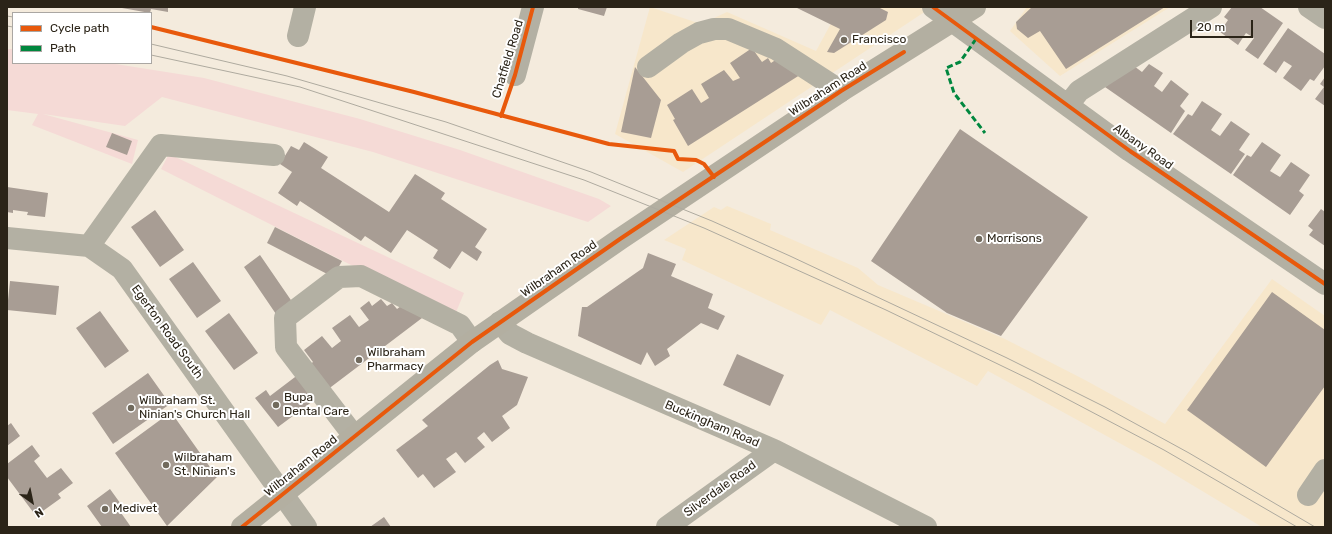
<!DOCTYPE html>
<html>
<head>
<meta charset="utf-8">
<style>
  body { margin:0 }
  #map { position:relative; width:1332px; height:534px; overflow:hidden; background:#f4ebdd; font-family:Rubik,sans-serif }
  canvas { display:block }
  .frame { position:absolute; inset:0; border:8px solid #2b2418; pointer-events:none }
  .legend { position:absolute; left:12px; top:12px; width:140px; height:52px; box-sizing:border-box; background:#fff; border:1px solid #aaa7a3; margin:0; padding:5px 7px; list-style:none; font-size:12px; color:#2b2418 }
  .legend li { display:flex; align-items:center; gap:8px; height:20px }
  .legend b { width:20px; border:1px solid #aaa7a3 }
  .north { position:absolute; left:12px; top:482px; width:40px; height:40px; -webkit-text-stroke:3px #fff; paint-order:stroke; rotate:147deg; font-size:11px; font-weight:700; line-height:16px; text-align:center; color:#2b2418 }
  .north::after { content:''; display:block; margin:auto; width:14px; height:18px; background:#2b2418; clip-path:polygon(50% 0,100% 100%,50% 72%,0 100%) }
  .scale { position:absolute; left:1190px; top:20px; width:63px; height:18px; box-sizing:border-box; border:2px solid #2b2418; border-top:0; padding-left:5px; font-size:12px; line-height:14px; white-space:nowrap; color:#2b2418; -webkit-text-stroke:3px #fff; paint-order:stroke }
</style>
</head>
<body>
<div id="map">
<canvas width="1332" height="534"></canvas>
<div class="frame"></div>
<ul class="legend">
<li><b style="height:5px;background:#e8590c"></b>Cycle path</li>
<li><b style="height:5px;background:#00873e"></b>Path</li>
</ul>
<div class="north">N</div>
<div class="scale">20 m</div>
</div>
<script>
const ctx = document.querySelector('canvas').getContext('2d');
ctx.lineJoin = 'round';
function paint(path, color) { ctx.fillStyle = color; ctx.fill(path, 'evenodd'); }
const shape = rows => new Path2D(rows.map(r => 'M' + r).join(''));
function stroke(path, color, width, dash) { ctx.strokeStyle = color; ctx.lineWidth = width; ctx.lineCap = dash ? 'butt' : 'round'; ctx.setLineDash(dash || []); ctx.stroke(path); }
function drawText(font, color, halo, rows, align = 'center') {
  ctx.font = font + ' Rubik,sans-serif'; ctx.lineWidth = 4; ctx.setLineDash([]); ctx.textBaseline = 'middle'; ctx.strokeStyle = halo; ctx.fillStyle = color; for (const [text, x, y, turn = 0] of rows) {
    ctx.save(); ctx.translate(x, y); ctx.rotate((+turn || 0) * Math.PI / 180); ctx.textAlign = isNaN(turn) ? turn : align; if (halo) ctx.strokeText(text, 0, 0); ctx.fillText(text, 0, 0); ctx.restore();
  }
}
const built = shape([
  [650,7,701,24,727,12,816,51,840,7,932,7,683,172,615,134],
  [1027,7,1170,7,1060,76,1010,31],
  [727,206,771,224,770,230,858,268,878,285,1005,339,1085,380,1165,424,1272,279,1325,316,1325,527,1262,527,1154,462,988,371,977,386,830,310,821,325,682,260,686,249,664,240,714,207,721,210]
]);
const green = shape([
  [7,49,13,49,13,63,109,63,204,78,360,119,460,150,599,199,611,206,588,222,373,152,162,97,125,126,43,114,138,140,132,164,32,125,38,114,7,110],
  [169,154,464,293,454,317,161,169]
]);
const building = shape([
  [122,7,168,7,168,12,151,9,150,13,122,8],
  [578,7,607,7,604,16,578,9],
  [795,7,878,7,888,12,886,20,834,53,827,52,840,29],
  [1032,7,1165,7,1066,69,1040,31,1028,38,1017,29,1016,22],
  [1232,7,1260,7,1283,23,1258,59,1245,50,1254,38,1246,33,1238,45,1220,32,1228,20,1224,17],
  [1288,28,1325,54,1325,66,1314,81,1310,79,1301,91,1283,78,1292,66,1284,61,1276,73,1263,64],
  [752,48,762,62,768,58,771,63,777,59,803,73,688,146,673,120,675,119,667,105,692,89,701,103,709,98,701,84,724,70,733,81,740,78,730,63],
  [1149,64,1163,73,1154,86,1162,92,1171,80,1189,94,1180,106,1185,111,1171,133,1105,87,1134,66,1142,72],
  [635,67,661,100,651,138,621,132],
  [1325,77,1325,106,1315,99,1324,87,1320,84],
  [1202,101,1222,114,1211,130,1220,136,1231,121,1250,134,1239,150,1245,154,1231,174,1173,134,1188,114,1192,116],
  [960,129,1088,217,1001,336,947,313,871,261],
  [112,133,132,141,127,155,106,147],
  [304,142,328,157,321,168,389,212,415,174,445,193,441,199,487,229,475,247,482,252,477,261,462,251,450,269,433,258,438,250,407,230,391,253,365,236,361,241,300,201,297,206,278,193,292,172,280,164,291,146,299,150],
  [1262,142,1281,155,1270,171,1280,177,1291,162,1310,175,1299,191,1304,195,1290,215,1233,175,1247,155,1251,157],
  [7,187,48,193,45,217,27,215,28,212,20,211,13,210,13,213,7,212],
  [1321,209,1325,212,1325,246,1309,235,1313,230,1308,226],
  [155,210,184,250,160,267,131,227],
  [275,227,342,261,333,277,267,243],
  [648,253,676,264,671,276,713,294,708,308,725,316,718,330,701,323,667,349,670,356,655,366,647,352,641,365,578,336,582,307,587,307,643,268],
  [260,255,295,306,278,317,244,267],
  [193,262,221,301,197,318,169,279],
  [10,281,59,286,56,315,7,310],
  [1272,292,1325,330,1325,386,1266,467,1187,410],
  [381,299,387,306,392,303,397,309,401,306,426,315,327,390,309,365,313,362,304,350,322,336,332,348,341,341,332,328,350,315,359,327,369,320,360,308,369,301,372,306],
  [100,311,129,351,105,368,76,328],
  [229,313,258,353,234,370,205,331],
  [737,354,784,375,770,406,723,385],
  [498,360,502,369,528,377,517,405,502,416,510,428,492,442,484,432,477,438,485,447,465,463,456,452,446,459,456,472,434,488,423,474,418,478,396,450,428,426,422,420,490,365],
  [148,373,170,404,113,444,92,413],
  [299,374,317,398,278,427,255,398,266,390,270,396],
  [171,412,217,477,167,526,115,453],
  [11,423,20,436,7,446,7,426],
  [32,445,40,456,34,461,47,478,61,468,73,483,58,494,61,498,36,516,7,477,7,464],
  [110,489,123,507,119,510,131,527,102,527,87,506],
  [384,517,391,527,370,527]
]);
const minor = shape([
  [933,7,1130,151,1325,284],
  [1309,7,1325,18],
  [298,36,305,7],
  [648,67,681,43,699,33,714,29,728,29,776,49,841,91],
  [515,75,533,7],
  [1068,105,1079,91,1211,7],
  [7,238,89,246,122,269,306,527],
  [89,246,161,145,274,155],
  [500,322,510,334,527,343,774,450,926,527],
  [354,436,286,347,285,318,339,277,361,276,460,325,472,342],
  [1308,495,1325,470],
  [667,527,774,450]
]);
const highway = shape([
  [242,527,472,342,620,239,841,91,975,7]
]);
const tram = shape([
  [7,16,13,17],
  [7,26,13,27],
  [151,44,287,76,446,122,591,172,712,221,790,256,1007,358,1105,407,1189,453,1315,527],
  [151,55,300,87,584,180,704,228,886,310,1031,380,1164,450,1297,527]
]);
const quiet = shape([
  [976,39,960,62,946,68,954,93,985,133]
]);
const cycleway = shape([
  [933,7,1130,151,1325,284],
  [151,27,414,92,609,144,674,151,678,159,696,160,704,164,714,177],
  [501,116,515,75,533,7],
  [242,527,472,342,620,239,841,91,904,52]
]);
const markers = [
  [844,40,4,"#716a5d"],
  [979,239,4,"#716a5d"],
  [359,360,4,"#716a5d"],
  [276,405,4,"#716a5d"],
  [131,408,4,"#716a5d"],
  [166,465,4,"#716a5d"],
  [105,509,4,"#716a5d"]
];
const poiNames = [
  ["Francisco",852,40],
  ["Morrisons",987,239],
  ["Wilbraham",367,353],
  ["Pharmacy",367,367],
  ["Bupa",284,398],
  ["Dental Care",284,412],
  ["Wilbraham St.",139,401],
  ["Ninian's Church Hall",139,415],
  ["Wilbraham",174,458],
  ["St. Ninian's",174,472],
  ["Medivet",113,509]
];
const streetNames = [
  ["Chatfield Road",508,59,-73],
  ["Wilbraham Road",828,89,-33],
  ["Albany Road",1143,147,35],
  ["Wilbraham Road",559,269,-35],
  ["Egerton Road South",167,332,54],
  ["Buckingham Road",712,424,23],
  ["Wilbraham Road",301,466,-39],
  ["Silverdale Road",720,489,-36]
];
paint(built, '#f7e7cb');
paint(green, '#f5dad6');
paint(building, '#a89d94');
stroke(minor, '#b3b0a3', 22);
stroke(highway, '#b3afa1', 22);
stroke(tram, '#aeaa9f', 1);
stroke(quiet, '#00873e', 3, [6, 3]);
stroke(cycleway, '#e8590c', 4);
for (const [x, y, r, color] of markers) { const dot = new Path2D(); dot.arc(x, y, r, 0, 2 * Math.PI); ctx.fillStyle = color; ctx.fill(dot); stroke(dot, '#fff', 1.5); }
drawText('12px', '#2b2418', '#fff', poiNames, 'left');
drawText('12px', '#2b2418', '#fff', streetNames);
</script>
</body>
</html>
